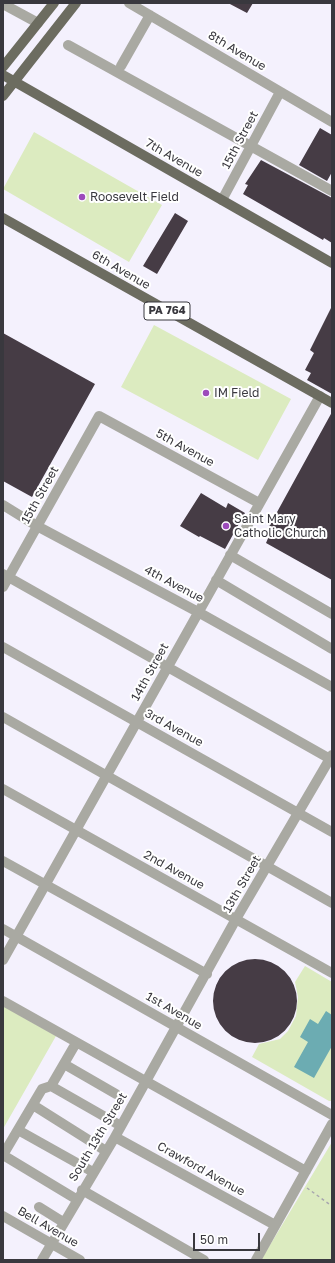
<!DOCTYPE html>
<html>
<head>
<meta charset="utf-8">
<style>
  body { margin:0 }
  #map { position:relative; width:335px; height:1263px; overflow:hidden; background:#f4f1fd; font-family:"Golos Text",sans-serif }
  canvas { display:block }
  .frame { position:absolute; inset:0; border:4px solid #39383e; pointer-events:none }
  .scale { position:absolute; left:193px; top:1233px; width:67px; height:18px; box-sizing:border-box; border:2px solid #39383e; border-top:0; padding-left:5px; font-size:12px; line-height:14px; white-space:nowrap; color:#39383e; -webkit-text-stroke:3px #fff; paint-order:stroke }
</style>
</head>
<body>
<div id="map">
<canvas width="335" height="1263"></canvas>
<div class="frame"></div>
<div class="scale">50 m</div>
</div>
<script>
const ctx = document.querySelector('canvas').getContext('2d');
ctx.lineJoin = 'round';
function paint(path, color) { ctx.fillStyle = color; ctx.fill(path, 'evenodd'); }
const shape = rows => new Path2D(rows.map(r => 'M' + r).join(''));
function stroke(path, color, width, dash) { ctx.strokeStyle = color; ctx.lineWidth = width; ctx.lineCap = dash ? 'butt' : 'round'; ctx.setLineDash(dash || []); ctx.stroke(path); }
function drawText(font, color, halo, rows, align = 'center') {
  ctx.font = font + ' "Golos Text",sans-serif'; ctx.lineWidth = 4; ctx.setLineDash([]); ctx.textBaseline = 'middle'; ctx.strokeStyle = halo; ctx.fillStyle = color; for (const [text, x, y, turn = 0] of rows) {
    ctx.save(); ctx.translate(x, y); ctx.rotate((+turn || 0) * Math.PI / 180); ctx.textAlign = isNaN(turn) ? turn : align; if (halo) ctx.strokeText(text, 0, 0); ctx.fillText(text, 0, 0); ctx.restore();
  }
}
const green = shape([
  [34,132,162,205,129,262,3,189],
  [154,325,291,399,258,460,121,387],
  [305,966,332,982,332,1101,329,1101,252,1057,259,1044,280,1039,288,1031,296,1016,298,997,295,982],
  [3,1006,56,1036,3,1129],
  [332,1142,332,1260,261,1260]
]);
const water = shape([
  [326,1011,332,1015,332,1046,314,1078,294,1067,308,1042,300,1037,310,1019,318,1024]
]);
const building = shape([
  [228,3,253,3,247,13],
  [320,128,332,135,332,172,327,181,299,165],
  [261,160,332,198,332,243,324,238,323,240,243,194,248,185,245,184],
  [175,213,188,221,157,274,143,266],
  [332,306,332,394,307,380,311,373,305,370,314,353,310,350],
  [3,333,95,384,32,497,3,481],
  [332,412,332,580,266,543,269,536,265,534],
  [201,493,226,508,228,503,245,513,225,549,200,536,199,537,180,526],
  '213 1001a42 42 0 1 1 84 0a42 42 0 1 1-84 0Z'
]);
const path = shape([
  [307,1188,332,1206]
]);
const minor = shape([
  [129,3,332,122],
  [3,4,38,23],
  [68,45,332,191],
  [121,66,150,15],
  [222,200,280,92],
  [3,505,37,526,198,612,332,687],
  [230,555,332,614],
  [3,574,332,760],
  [216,580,332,649],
  [3,587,99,416,259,503],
  [3,647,332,832],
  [3,717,332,903],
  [3,789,332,973],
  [3,861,207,974],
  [3,929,332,1115],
  [3,960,320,396],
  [3,1001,306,1171],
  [76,1043,51,1086,42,1089,3,1155,76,1199],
  [64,1064,116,1094],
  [51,1086,121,1126],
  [33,1105,106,1151],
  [18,1130,93,1172],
  [115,1137,275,1225],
  [82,1190,204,1260],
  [39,1207,63,1222],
  [3,1216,80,1260],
  [42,1260,115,1137,236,919,332,755],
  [256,1260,332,1124]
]);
const major = shape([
  [3,67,54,3],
  [3,75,332,263],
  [3,96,76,3],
  [3,218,332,403]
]);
const markers = [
  [82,197,4,"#9d4bbb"],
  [206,393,4,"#9d4bbb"],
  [226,526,4,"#9d4bbb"]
];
const shields = [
  [167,311,46]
];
const shieldNames = [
  ["PA 764",167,311]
];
const streetNames = [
  ["8th Avenue",237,51,31],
  ["15th Street",240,140,-62],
  ["7th Avenue",174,158,30],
  ["6th Avenue",121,270,30],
  ["5th Avenue",185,448,29],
  ["15th Street",40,495,-61],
  ["4th Avenue",174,584,28],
  ["14th Street",150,672,-61],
  ["3rd Avenue",174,728,29],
  ["2nd Avenue",174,870,29],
  ["13th Street",242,884,-60],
  ["1st Avenue",174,1011,30],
  ["South 13th Street",98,1137,-59],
  ["Crawford Avenue",201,1169,29],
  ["Bell Avenue",48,1227,30]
];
const poiNames = [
  ["Roosevelt Field",90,197],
  ["IM Field",214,393],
  ["Saint Mary",234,519],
  ["Catholic Church",234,533]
];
paint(green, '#dcebc0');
paint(water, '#6cacb2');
paint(building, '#463c45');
stroke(path, '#a7a5ae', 1.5, [3, 3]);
stroke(minor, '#a9a9a2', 10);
stroke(major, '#6c6c60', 10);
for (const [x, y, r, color] of markers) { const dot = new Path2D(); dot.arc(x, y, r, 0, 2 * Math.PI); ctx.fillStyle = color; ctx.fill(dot); stroke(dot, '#fff', 1.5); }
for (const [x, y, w] of shields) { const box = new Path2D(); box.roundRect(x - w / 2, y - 9, w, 18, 3); ctx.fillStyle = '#fff'; ctx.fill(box); stroke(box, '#39383e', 1); }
drawText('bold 11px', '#39383e', null, shieldNames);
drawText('12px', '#39383e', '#fff', streetNames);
drawText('12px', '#39383e', '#fff', poiNames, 'left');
</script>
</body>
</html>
